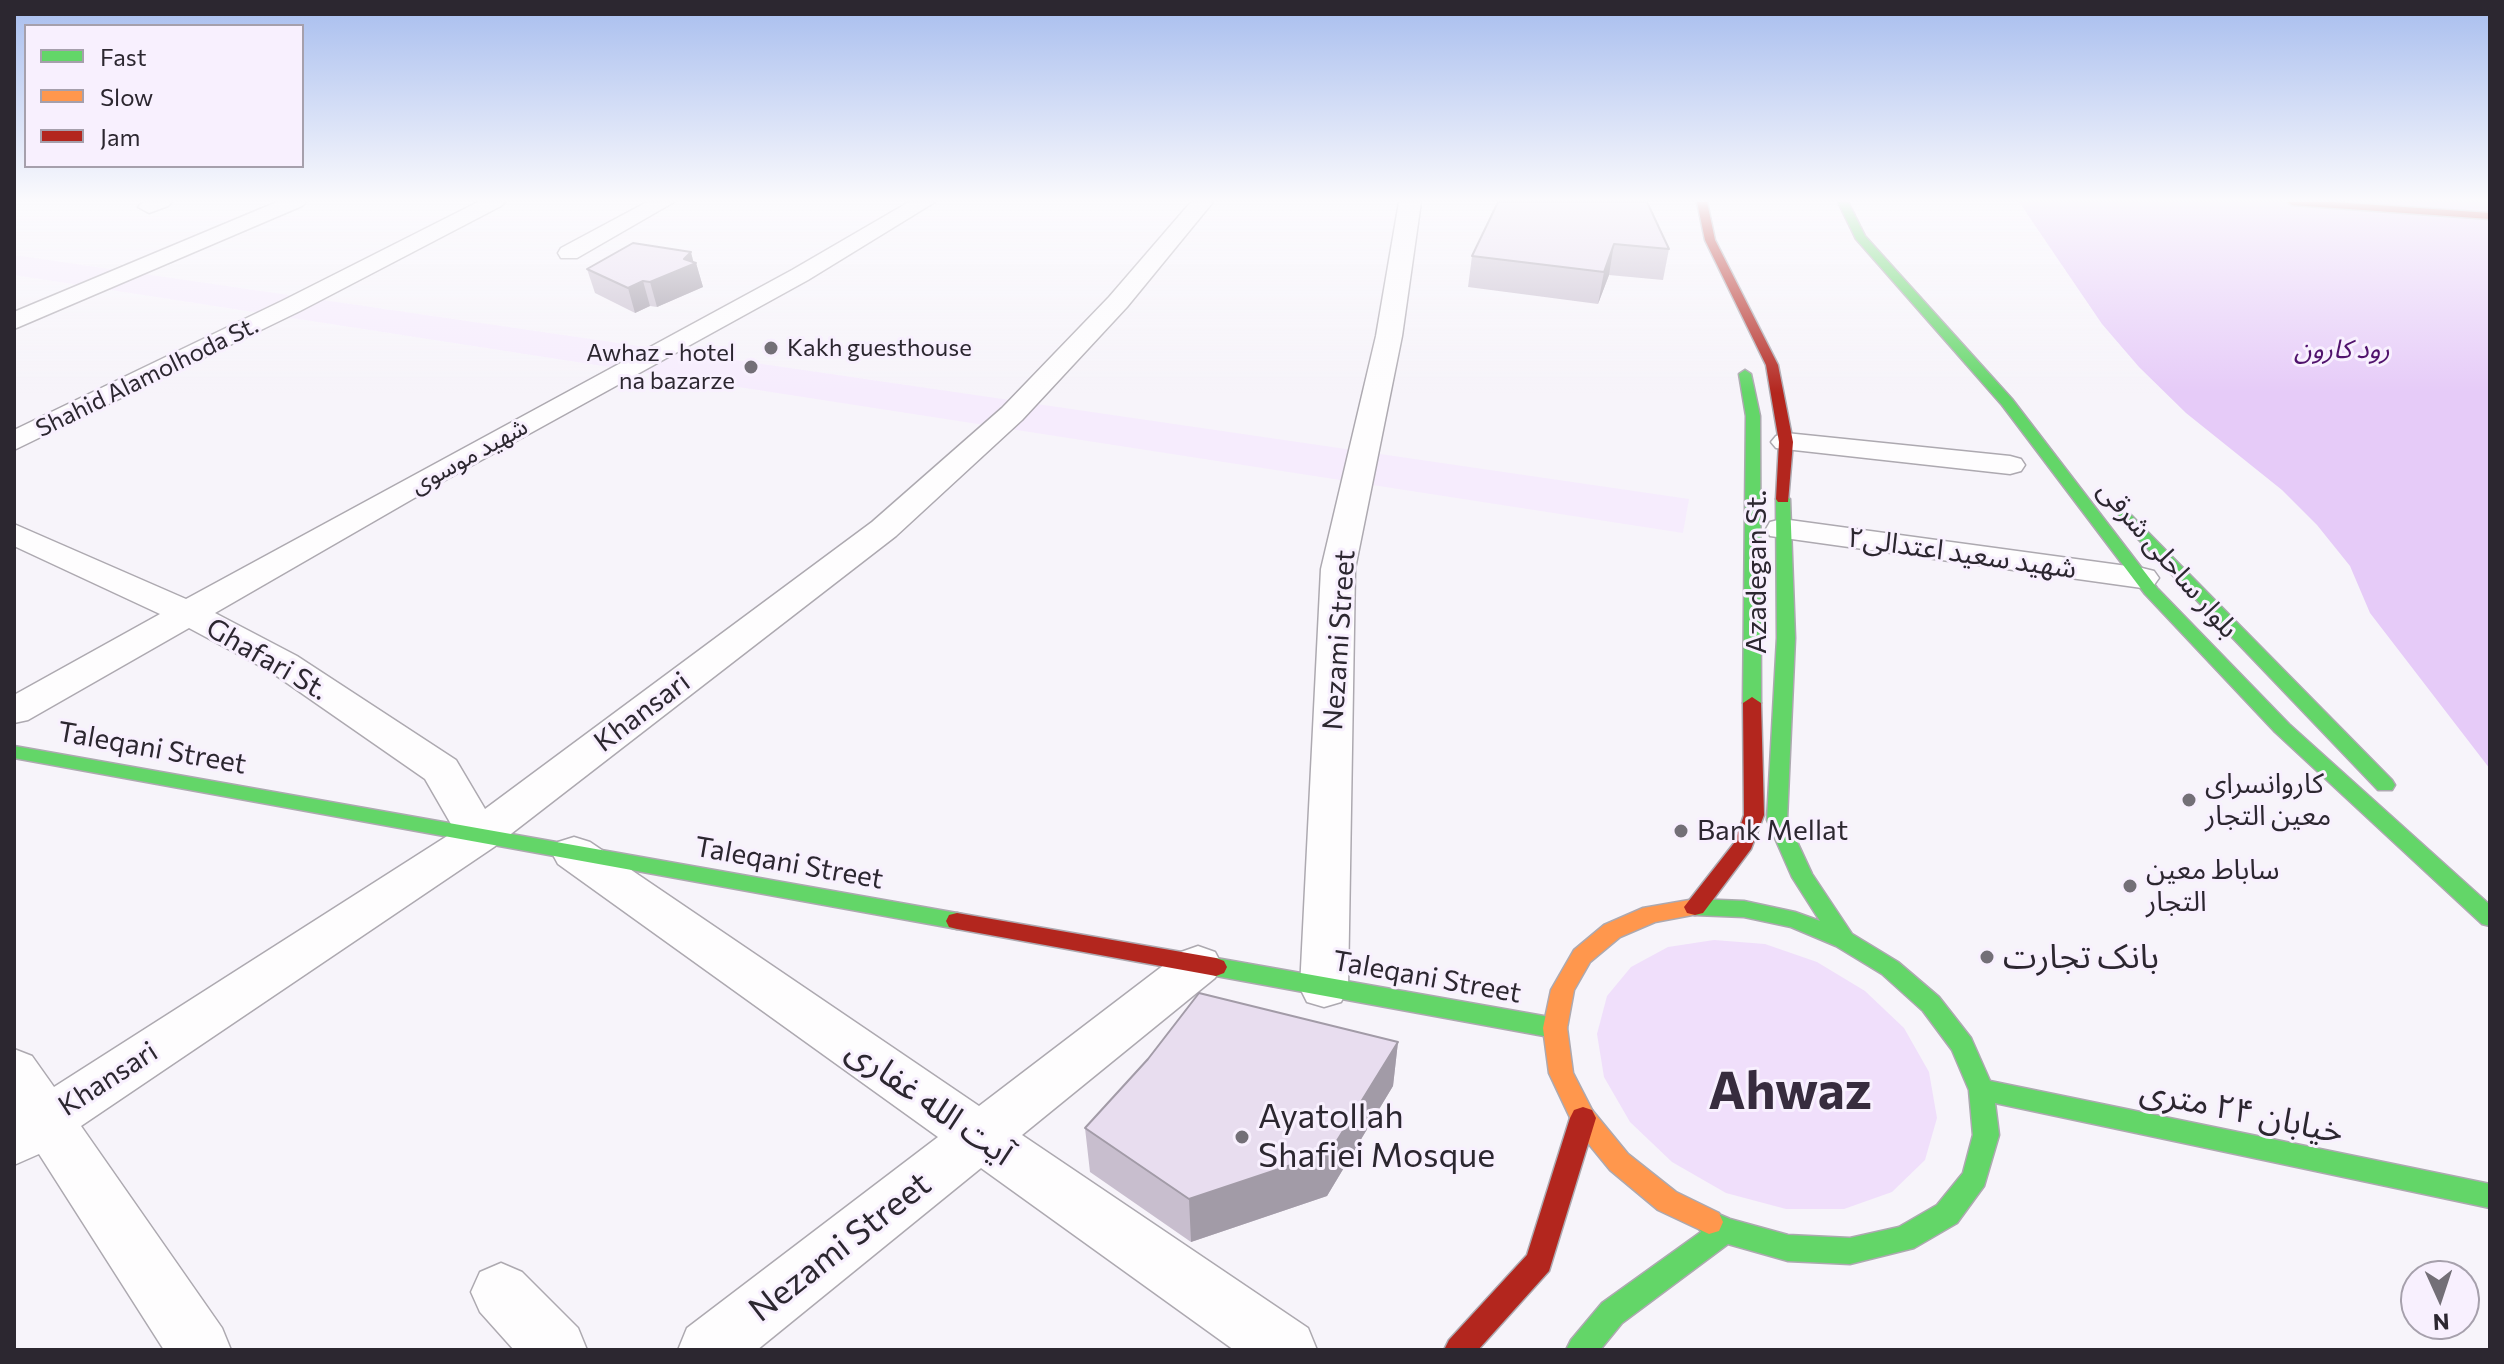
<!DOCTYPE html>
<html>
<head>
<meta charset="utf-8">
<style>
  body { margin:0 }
  #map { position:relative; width:2504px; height:1364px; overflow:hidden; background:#f7f4fa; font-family:Commissioner,sans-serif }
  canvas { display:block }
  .frame { position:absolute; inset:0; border:16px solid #2c2730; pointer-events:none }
  .legend { position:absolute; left:24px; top:24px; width:280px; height:144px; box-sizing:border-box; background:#f8f0fe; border:2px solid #a6a0ac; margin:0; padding:10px 14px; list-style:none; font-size:24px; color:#2c2730 }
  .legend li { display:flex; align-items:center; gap:16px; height:40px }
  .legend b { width:40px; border:2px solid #a6a0ac }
  .north { position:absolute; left:2400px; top:1260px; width:80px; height:80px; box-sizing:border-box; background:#f8f0fe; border:2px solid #a6a0ac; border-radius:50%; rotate:177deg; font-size:22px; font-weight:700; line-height:32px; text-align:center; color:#2c2730 }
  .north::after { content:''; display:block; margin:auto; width:28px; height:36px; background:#736f77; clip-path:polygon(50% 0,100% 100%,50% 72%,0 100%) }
</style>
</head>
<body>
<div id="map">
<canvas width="2504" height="1364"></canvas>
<div class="frame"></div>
<ul class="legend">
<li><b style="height:10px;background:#63d668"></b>Fast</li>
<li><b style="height:10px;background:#ff974d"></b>Slow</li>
<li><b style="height:10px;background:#b3261e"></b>Jam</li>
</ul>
<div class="north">N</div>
</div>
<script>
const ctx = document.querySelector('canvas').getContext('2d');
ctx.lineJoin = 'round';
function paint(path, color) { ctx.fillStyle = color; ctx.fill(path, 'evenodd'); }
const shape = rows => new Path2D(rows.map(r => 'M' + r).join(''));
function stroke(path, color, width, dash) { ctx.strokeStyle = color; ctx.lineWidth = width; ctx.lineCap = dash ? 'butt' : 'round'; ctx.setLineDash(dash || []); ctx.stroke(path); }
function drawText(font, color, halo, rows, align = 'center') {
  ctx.font = font + ' Commissioner,"Noto Sans Arabic",sans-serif'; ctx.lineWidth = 6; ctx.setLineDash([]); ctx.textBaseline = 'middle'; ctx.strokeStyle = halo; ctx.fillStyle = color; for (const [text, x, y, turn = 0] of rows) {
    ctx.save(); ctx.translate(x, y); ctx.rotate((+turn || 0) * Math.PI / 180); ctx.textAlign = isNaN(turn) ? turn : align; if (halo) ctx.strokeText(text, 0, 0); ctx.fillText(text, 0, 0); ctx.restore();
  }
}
const built = shape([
  [14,255,1689,499,1683,533,14,275]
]);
const green = shape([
  [1714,940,1765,944,1817,962,1865,991,1904,1028,1929,1072,1937,1118,1925,1160,1892,1192,1844,1209,1786,1209,1726,1193,1672,1162,1630,1122,1604,1077,1597,1034,1607,996,1631,967,1668,947]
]);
const water = shape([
  [2019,202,2490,202,2490,769,2370,613,2350,566,2317,525,2282,490,2186,413,2139,367,2102,324]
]);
const street = shape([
  [143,202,172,202,168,206,149,213,138,207,143,202],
  [277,202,306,202,302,206,14,329,14,312,277,202],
  [478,202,505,202,501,206,300,311,14,450,14,430,282,301,478,202],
  [647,202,674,202,577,258,561,258,558,253,561,248,647,202],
  [909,202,935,202,808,280,449,478,215,613,297,656,456,760,485,809,872,522,1002,408,1109,297,1191,202,1213,202,1127,307,1022,420,896,536,494,847,81,1126,222,1328,231,1350,164,1350,39,1154,14,1165,14,1049,32,1056,54,1087,455,831,425,779,271,672,189,628,28,720,14,723,14,695,160,614,14,546,14,524,186,599,792,270,909,202],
  [1399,202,1421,202,1402,336,1355,569,1348,988,1341,1002,1324,1007,1307,1002,1300,988,1321,569,1376,336,1399,202],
  [1786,433,2010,456,2021,459,2025,465,2021,471,2010,474,1776,448,1771,442,1776,436,1786,433],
  [1782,519,2142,568,2154,571,2159,578,2154,585,2142,588,1770,536,1766,529,1770,522,1782,519],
  [574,837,590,842,979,1106,1181,952,1198,946,1215,952,1222,965,1215,978,1022,1135,1308,1328,1317,1350,1234,1350,981,1168,757,1350,678,1350,687,1328,938,1137,558,864,552,853,558,842,574,837],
  [501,1263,522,1272,578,1328,587,1350,514,1350,480,1312,471,1292,480,1272,501,1263]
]);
const fast = shape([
  [1838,202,1848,202,1865,236,2012,399,2157,588,2289,724,2490,905,2490,926,2482,924,2275,732,2145,594,2002,405,1856,239,1838,202],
  [1745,370,1751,374,1760,416,1761,703,1752,709,1743,703,1746,416,1739,374,1745,370],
  [1783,495,1790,499,1795,638,1787,820,1812,874,1852,934,1898,962,1939,997,1971,1038,1990,1081,2490,1184,2490,1208,1995,1103,1999,1135,1984,1186,1957,1223,1914,1248,1850,1264,1788,1261,1728,1244,1622,1323,1600,1350,1566,1350,1571,1340,1602,1303,1701,1232,1695,1222,1699,1213,1709,1210,1730,1219,1788,1235,1850,1238,1899,1227,1937,1205,1963,1173,1973,1135,1969,1090,1952,1050,1923,1011,1882,974,1836,946,1791,927,1744,917,1695,915,1687,913,1684,907,1687,901,1695,899,1744,901,1795,912,1820,921,1792,877,1767,820,1777,638,1776,499,1783,495],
  [2124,511,2129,513,2392,780,2395,785,2392,790,2378,790,2119,519,2119,513,2124,511],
  [14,746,957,913,965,915,968,921,965,927,957,929,14,758,14,746],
  [1216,958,1555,1018,1563,1021,1567,1028,1563,1035,1555,1038,1216,976,1208,973,1205,967,1208,961,1216,958]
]);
const slow = shape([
  [1695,899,1703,901,1706,907,1703,913,1655,922,1620,937,1590,962,1574,990,1567,1028,1573,1073,1592,1110,1628,1154,1676,1192,1719,1213,1723,1222,1719,1231,1709,1234,1658,1210,1610,1170,1574,1126,1549,1073,1543,1028,1551,990,1574,950,1604,925,1643,908,1695,899]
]);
const jam = shape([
  [1697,202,1707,202,1715,240,1778,365,1793,442,1788,502,1778,502,1776,499,1779,442,1766,365,1705,240,1697,202],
  [2287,202,2333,202,2490,213,2490,219,2292,205,2287,202],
  [1752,697,1761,703,1764,815,1751,849,1703,913,1695,915,1687,913,1684,907,1735,842,1744,815,1743,703,1752,697],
  [957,913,1216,958,1224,961,1227,967,1224,973,1216,976,957,929,949,927,946,921,949,915,957,913],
  [1583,1107,1592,1110,1596,1118,1549,1271,1478,1350,1444,1350,1449,1340,1527,1255,1570,1118,1574,1110,1583,1107]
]);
const wall = shape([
  [1498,202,1669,249,1663,280,1609,275,1598,304,1468,287,1472,256],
  [694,262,696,263,703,287,657,307,650,306,635,313,595,293,587,269],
  [1398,1042,1393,1086,1327,1196,1191,1242,1090,1172,1085,1128]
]);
const shadedWall = shape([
  [1614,244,1609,275,1598,304,1604,272],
  [691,252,694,264,696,263,703,287,657,307,650,282,684,259],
  [643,281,650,306,635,313,628,288],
  [1398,1042,1393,1086,1327,1196,1191,1242,1189,1199]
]);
const building = shape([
  [1498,202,1647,202,1669,249,1614,244,1604,272,1472,256,1498,202],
  [633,243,691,252,684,259,696,263,650,282,643,281,628,288,587,269,633,243],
  [1199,993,1398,1042,1330,1152,1189,1199,1085,1128,1148,1059,1199,993]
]);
const markers = [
  [771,348,8,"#736f77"],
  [751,367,8,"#736f77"],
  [2189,800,8,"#736f77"],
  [1681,831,8,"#736f77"],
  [2130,886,8,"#736f77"],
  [1987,957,8,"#736f77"],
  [1242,1137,8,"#736f77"]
];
const farPoinames = [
  ["Kakh guesthouse",787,348],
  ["Awhaz - hotel",735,353,"right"],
  ["na bazarze",735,381,"right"]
];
const farStreetnames = [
  ["Shahid Alamolhoda St.",147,377,-26],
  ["شهید موسوی",469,456,-29]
];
const farWaternames = [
  ["رود کارون",2342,349]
];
const streetNames = [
  ["شهید سعید اعتدالی۲",1962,553,8],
  ["بلوار ساحلی شرقی",2168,559,49],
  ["Azadegan St.",1757,572,-90],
  ["Nezami Street",1339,640,-86],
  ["Ghafari St.",267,659,30],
  ["Khansari",642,712,-37],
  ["Taleqani Street",152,748,10],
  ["Taleqani Street",789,863,10],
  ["Taleqani Street",1427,977,10],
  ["Khansari",108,1079,-33]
];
const poiNames = [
  ["کاروانسرای",2205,784],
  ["معین التجار",2205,816],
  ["Bank Mellat",1697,831],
  ["ساباط معین",2146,870],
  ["التجار",2146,902]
];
const nearPoinames = [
  ["بانک تجارت",2003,957],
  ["Ayatollah",1258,1117],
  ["Shafiei Mosque",1258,1156]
];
const nearStreetnames = [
  ["آیت الله غفاری",930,1102,35],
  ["خیابان ۲۴ متری",2242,1111,12],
  ["Nezami Street",840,1247,-38]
];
const nearTownnames = [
  ["Ahwaz",1790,1092]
];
paint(built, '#f6ecfd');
paint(green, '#f0dffb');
paint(water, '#e6cbf8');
stroke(street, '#ada9b0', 3);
stroke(fast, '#ada9b0', 3);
stroke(slow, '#ada9b0', 3);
stroke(jam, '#ada9b0', 3);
paint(street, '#fefdfe');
paint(fast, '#63d668');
paint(slow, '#ff974d');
paint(jam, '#b3261e');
paint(wall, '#c8bece');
paint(shadedWall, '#a29ba7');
paint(building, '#e8ddef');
stroke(building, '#a29ba7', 2);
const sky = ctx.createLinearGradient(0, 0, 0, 393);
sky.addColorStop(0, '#a7bdee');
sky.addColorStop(0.51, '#fbfafd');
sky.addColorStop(1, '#fbfafd00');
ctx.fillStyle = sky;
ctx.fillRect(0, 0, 2504, 393);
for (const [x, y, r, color] of markers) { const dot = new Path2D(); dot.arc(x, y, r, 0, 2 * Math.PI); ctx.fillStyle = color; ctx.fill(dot); stroke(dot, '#f8f0fe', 3); }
drawText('24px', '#2c2730', '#f8f0fe', farPoinames, 'left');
drawText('24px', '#2c2730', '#f8f0fe', farStreetnames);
drawText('italic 26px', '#50126c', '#f8f0fe', farWaternames);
drawText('28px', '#2c2730', '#f8f0fe', streetNames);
drawText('28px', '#2c2730', '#f8f0fe', poiNames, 'left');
drawText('34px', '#2c2730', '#f8f0fe', nearPoinames, 'left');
drawText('34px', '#2c2730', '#f8f0fe', nearStreetnames);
drawText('bold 52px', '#372c3e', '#f8f0fe', nearTownnames);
</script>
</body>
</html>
